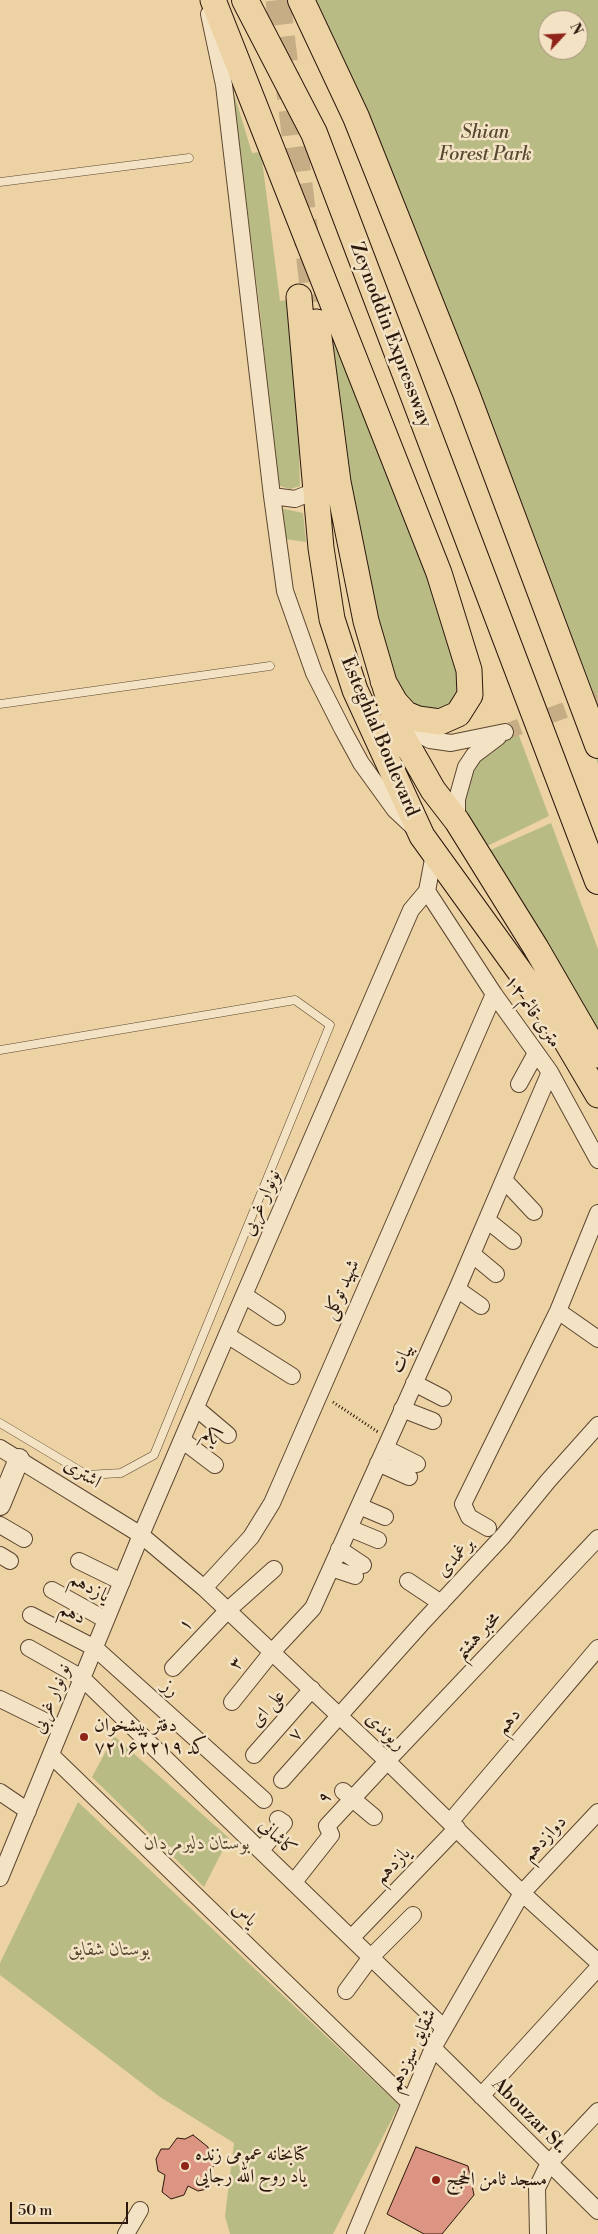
<!DOCTYPE html>
<html>
<head>
<meta charset="utf-8">
<style>
  body { margin:0 }
  #map { position:relative; width:598px; height:2234px; overflow:hidden; background:#edd2a3; font-family:"Libre Bodoni",serif }
  canvas { display:block }
  .north { position:absolute; left:538px; top:10px; width:50px; height:50px; box-sizing:border-box; background:#f3e2c3; border:1px solid #a3917a; border-radius:50%; rotate:65deg; font-size:14px; font-weight:700; line-height:20px; text-align:center; color:#2c180d }
  .north::after { content:''; display:block; margin:auto; width:18px; height:22px; background:#8f2418; clip-path:polygon(50% 0,100% 100%,50% 72%,0 100%) }
  .scale { position:absolute; left:10px; top:2202px; width:118px; height:22px; box-sizing:border-box; border:2px solid #2c180d; border-top:0; padding-left:6px; font-size:15px; line-height:18px; white-space:nowrap; color:#2c180d; -webkit-text-stroke:4px #f3e2c3; paint-order:stroke }
</style>
</head>
<body>
<div id="map">
<canvas width="598" height="2234"></canvas>
<div class="north">N</div>
<div class="scale">50 m</div>
</div>
<script>
const ctx = document.querySelector('canvas').getContext('2d');
ctx.lineJoin = 'round';
function paint(path, color) { ctx.fillStyle = color; ctx.fill(path, 'evenodd'); }
const shape = rows => new Path2D(rows.map(r => 'M' + r).join(''));
function stroke(path, color, width, dash) { ctx.strokeStyle = color; ctx.lineWidth = width; ctx.lineCap = dash ? 'butt' : 'round'; ctx.setLineDash(dash || []); ctx.stroke(path); }
function drawText(font, color, halo, rows, align = 'center') {
  ctx.font = font + ' "Libre Bodoni",Amiri,serif'; ctx.lineWidth = 5; ctx.setLineDash([]); ctx.textBaseline = 'middle'; ctx.strokeStyle = halo; ctx.fillStyle = color; for (const [text, x, y, turn = 0] of rows) {
    ctx.save(); ctx.translate(x, y); ctx.rotate((+turn || 0) * Math.PI / 180); ctx.textAlign = isNaN(turn) ? turn : align; if (halo) ctx.strokeText(text, 0, 0); ctx.fillText(text, 0, 0); ctx.restore();
  }
}
const green = shape([
  [299,0,598,0,598,764,587,734],
  [548,20,578,20,578,50,548,50],
  [232,87,252,153,261,152,280,301,294,299,300,486,290,489,277,485,260,311],
  [322,296,436,585,464,685,448,711,406,705,383,641,364,566],
  [280,508,303,513,306,542,285,539],
  [518,733,549,816,483,848,467,819,464,808,464,790,478,761,508,737],
  [551,823,598,949,598,1038,486,852],
  [114,1736,229,1838,204,1887,92,1777],
  [78,1802,399,2105,333,2234,230,2234,225,2216,234,2143,160,2097,0,1975,0,1963]
]);
const building = shape([
  [193,2135,208,2147,209,2156,216,2162,211,2170,213,2181,207,2189,198,2191,188,2186,184,2195,171,2199,162,2192,165,2175,158,2171,156,2159,161,2149,169,2149,177,2138,185,2139,193,2135],
  [416,2147,468,2166,474,2195,442,2234,424,2234,387,2214,416,2147]
]);
const minorTunnel = shape([
  [505,732,598,698]
]);
const primaryTunnel = shape([
  [278,0,314,302]
]);
const path = shape([
  [333,1402,378,1432]
]);
const service = shape([
  [0,182,189,158],
  [0,704,270,666],
  [0,1050,295,1000,330,1025,154,1455,121,1473,87,1475,0,1423]
]);
const minor = shape([
  [209,14,224,85,272,496,285,591,314,673,343,730,361,763,395,810,412,826],
  [272,496,295,499,315,491],
  [398,724,430,740,451,743,505,732],
  [457,821,457,799,466,767,474,755,498,737],
  [427,891,494,994,550,1072,598,1160],
  [519,1084,536,1053],
  [505,1181,534,1212],
  [487,1220,513,1241],
  [472,1254,496,1274],
  [457,1289,481,1306],
  [244,1295,277,1317],
  [558,1311,598,1339],
  [227,1335,292,1376],
  [414,1383,443,1398],
  [196,1408,228,1435],
  [402,1409,433,1421],
  [182,1440,215,1465],
  [0,1448,141,1535,204,1588,387,1761,522,1893,598,1962],
  [385,1448,417,1464],
  [378,1463,409,1477],
  [359,1506,385,1517],
  [0,1525,24,1539],
  [349,1528,378,1540],
  [488,1528,469,1517,463,1504,558,1311,598,1213],
  [339,1549,363,1565],
  [0,1555,10,1561],
  [79,1561,122,1582],
  [331,1568,355,1576],
  [408,1581,441,1603],
  [204,1588,251,1537,272,1503,494,994],
  [52,1590,106,1620],
  [31,1615,95,1648,264,1800],
  [29,1648,82,1678,444,2028],
  [173,1668,228,1610,274,1569],
  [0,1699,61,1729],
  [232,1702,272,1652,313,1608,457,1289,550,1072],
  [51,1755,410,2103],
  [254,1755,312,1689],
  [387,1761,598,1538],
  [282,1780,422,1623,503,1536,548,1481,598,1425],
  [343,1791,374,1817],
  [0,1792,28,1811],
  [450,1822,598,1648],
  [261,1850,284,1823,278,1819],
  [0,1878,141,1535,244,1295,411,910,427,891,434,854],
  [294,1882,331,1835,327,1826,381,1768],
  [357,1932,457,1828],
  [346,1991,371,1957,413,1915],
  [433,2048,598,2211],
  [481,2096,598,1968],
  [126,2234,140,2210],
  [355,2234,433,2048,522,1893,598,1812],
  [538,2234,537,2188,549,2163,598,2111]
]);
const tertiary = shape([
  [0,1505,19,1459]
]);
const primary = shape([
  [213,0,439,573,469,670,470,695,458,714,440,722,418,719,406,714,395,702,383,681],
  [299,297,321,548,332,619,355,690,422,836,549,1012,598,1095],
  [317,322,338,482,366,621,397,727,433,790,457,821,536,948,598,1055]
]);
const trunk = shape([
  [245,0,314,133,598,881],
  [301,0,356,117,466,393,598,745]
]);
const markers = [
  [84,1737,5,"#8f2418"],
  [185,2166,5,"#8f2418"],
  [436,2180,5,"#8f2418"]
];
const parkNames = [
  ["Shian",485,133],
  ["Forest Park",485,155],
  ["بوستان دلیرمردان",197,1844],
  ["بوستان شقایق",109,1950]
];
const streetNames = [
  ["Zeynoddin Expressway",390,335,69],
  ["Esteghlal Boulevard",379,737,67],
  ["۱۲ متری قائم",532,1012,55],
  ["نونوار غربی",262,1203,-66],
  ["شهید توکلی",342,1290,-66],
  ["بیات",403,1359,-65],
  ["یکم",211,1437,38],
  ["اشتری",82,1474,32],
  ["برغمدی",456,1558,-47],
  ["یازدهم",89,1588,29],
  ["دهم",72,1614,27],
  ["۱",186,1625,-46],
  ["مخبر هشتم",478,1636,-47],
  ["۳",237,1664,-51],
  ["رز",170,1689,42],
  ["نو نوار غربی",52,1699,-68],
  ["علی ای",268,1709,-49],
  ["دهم",509,1722,-50],
  ["ریوندی",385,1732,43],
  ["۷",296,1735,-49],
  ["۹",325,1798,-48],
  ["کاشانی",277,1838,44],
  ["دوازدهم",545,1839,-47],
  ["یازدهم",393,1866,-46],
  ["یاس",244,1915,44],
  ["شقایق سیزدهم",413,2051,-65],
  ["Abouzar St.",529,2116,45]
];
const poiNames = [
  ["دفتر پیشخوان",94,1726],
  ["کد ۷۲۱۶۲۲۱۹",94,1748],
  ["کتابخانه عمومی زنده",195,2155],
  ["یاد روح الله رجایی",195,2177],
  ["مسجد ثامن الحجج",446,2180]
];
paint(green, '#b9bb85');
paint(building, '#db9582');
stroke(building, '#2c180d', 1);
stroke(minorTunnel, '#c6ad85', 16, [16, 8]);
stroke(primaryTunnel, '#c6ad85', 25, [25, 12]);
stroke(service, '#5c4632', 9);
stroke(minor, '#5c4632', 18);
stroke(tertiary, '#5c4632', 22);
stroke(primary, '#2c180d', 27);
stroke(trunk, '#2c180d', 28);
stroke(path, '#2c180d', 3, [1, 2.5]);
stroke(service, '#f3e2c3', 8);
stroke(minor, '#f3e2c3', 16);
stroke(tertiary, '#f3e2c3', 20);
stroke(primary, '#edd2a3', 25);
stroke(trunk, '#edd2a3', 26);
for (const [x, y, r, color] of markers) { const dot = new Path2D(); dot.arc(x, y, r, 0, 2 * Math.PI); ctx.fillStyle = color; ctx.fill(dot); stroke(dot, '#f3e2c3', 2); }
drawText('italic 19px', '#564931', '#f3e2c3', parkNames);
drawText('19px', '#2c180d', '#f3e2c3', streetNames);
drawText('19px', '#2c180d', '#f3e2c3', poiNames, 'left');
</script>
</body>
</html>
